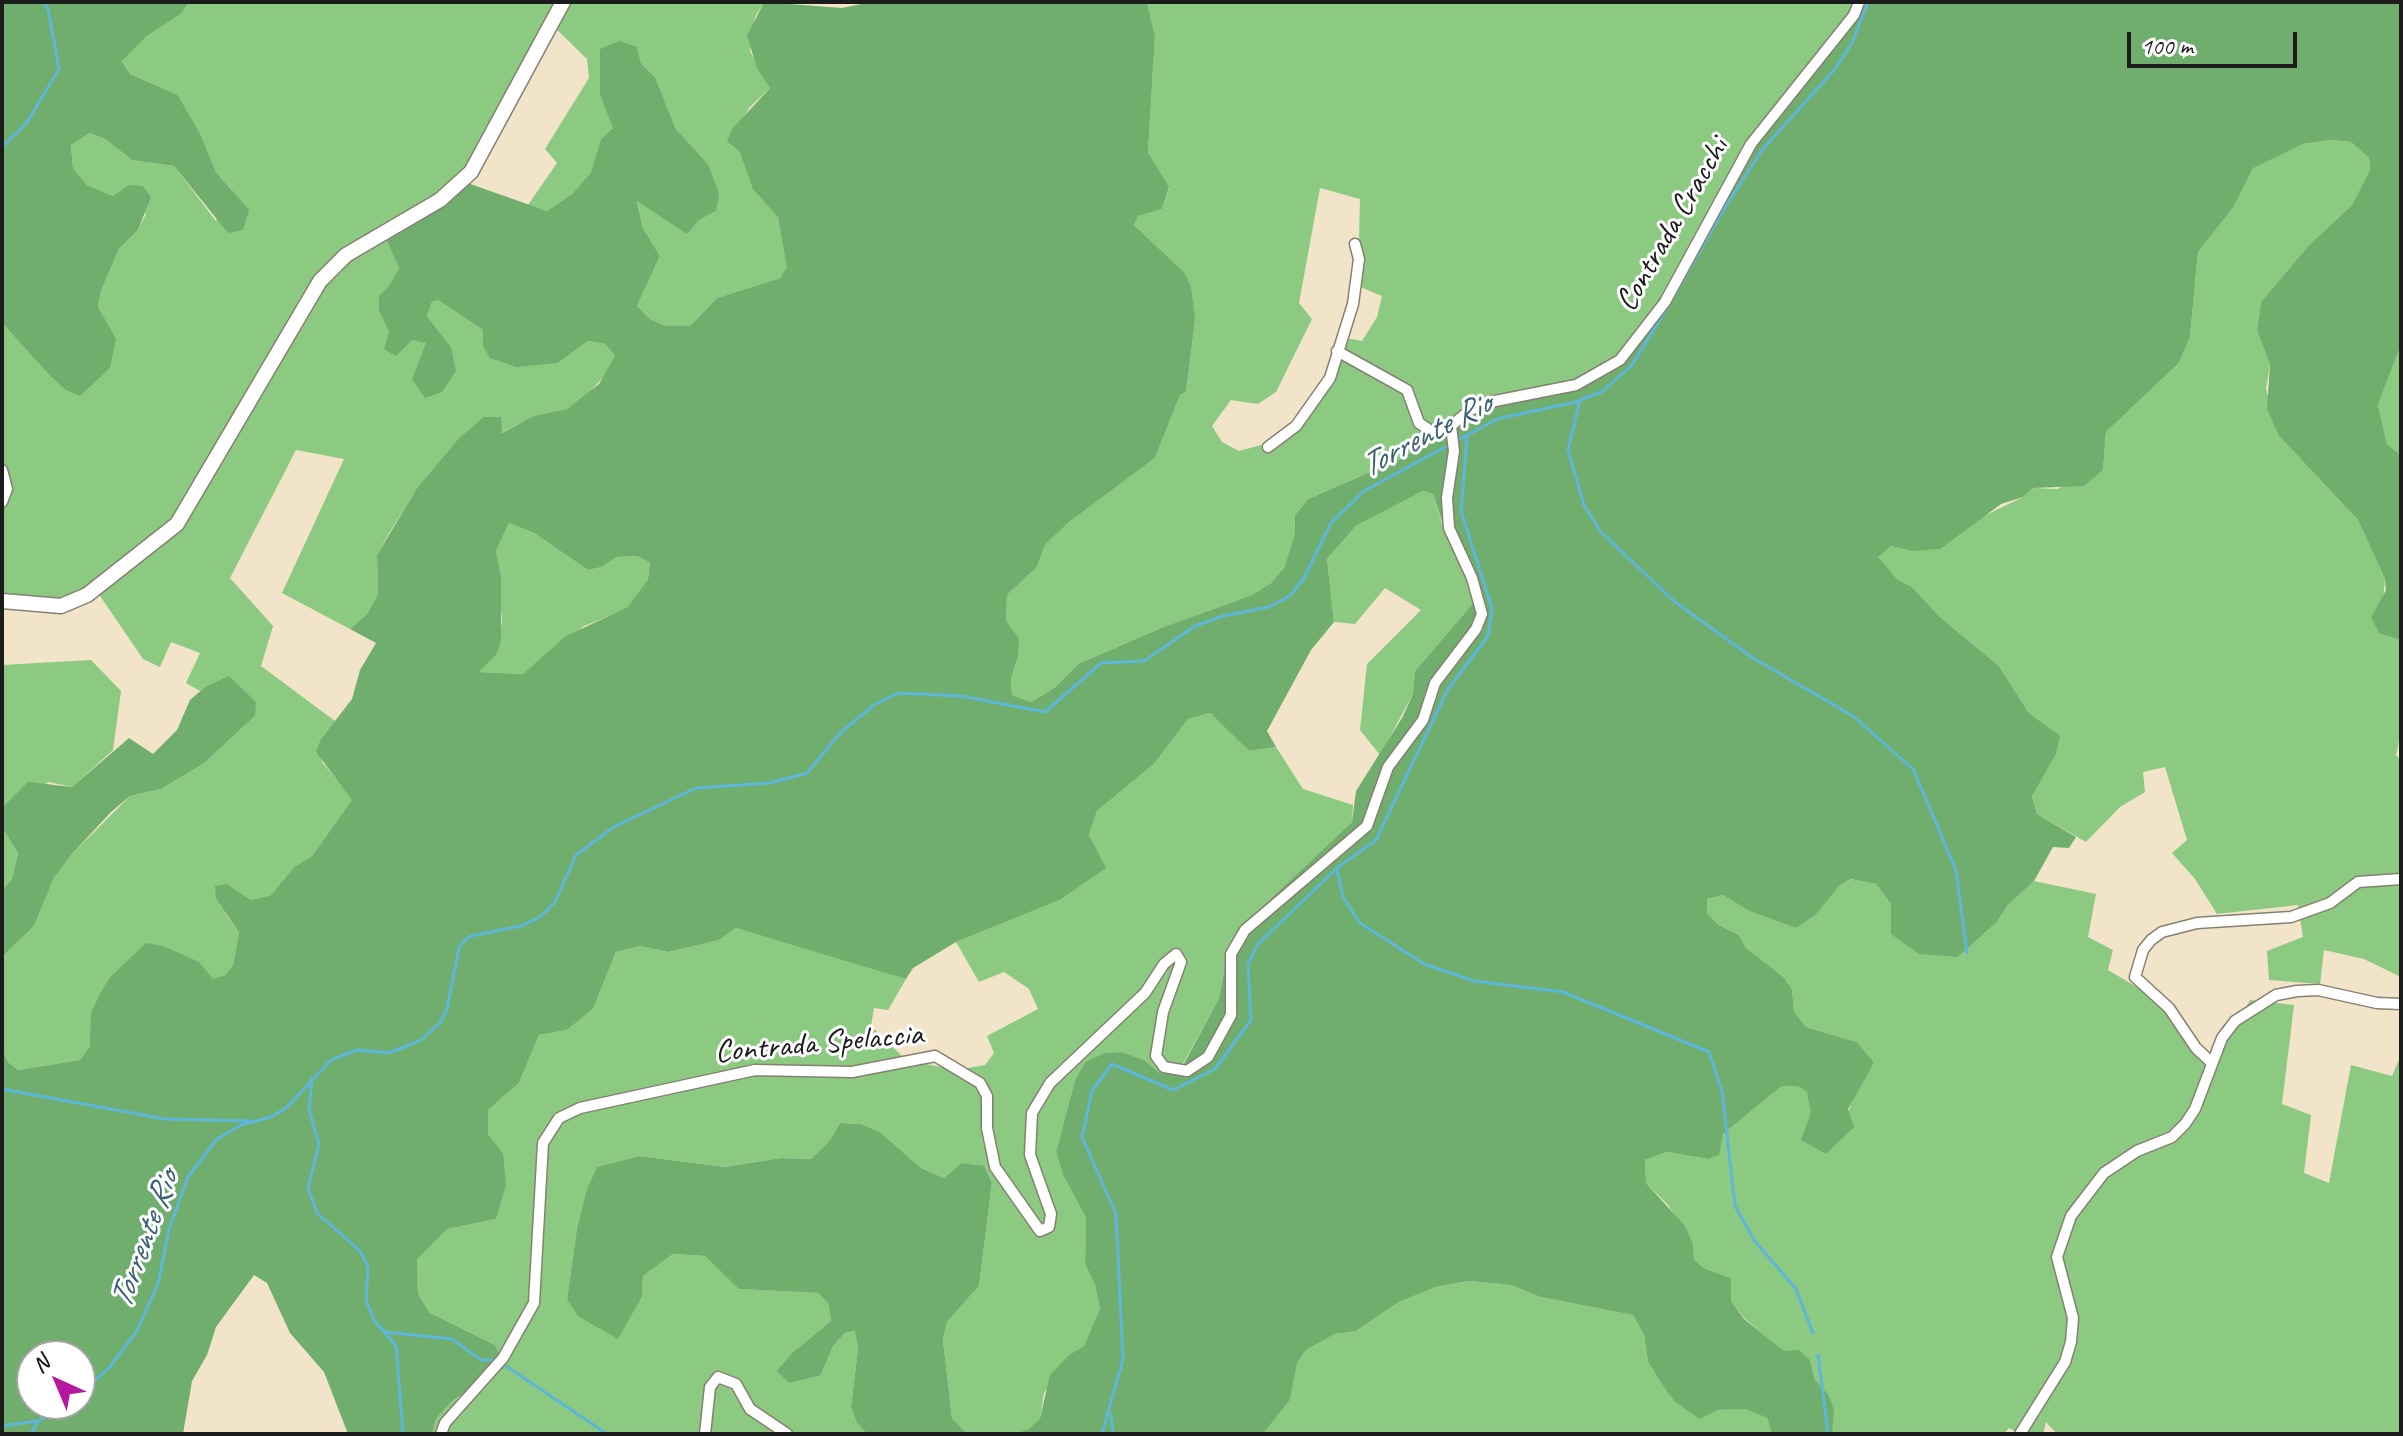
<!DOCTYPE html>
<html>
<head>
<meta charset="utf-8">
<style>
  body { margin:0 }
  #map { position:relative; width:2403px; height:1436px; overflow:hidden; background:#f1e4c8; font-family:Caveat,sans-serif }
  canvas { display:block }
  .frame { position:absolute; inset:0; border:4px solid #1c1c1c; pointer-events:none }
  .north { position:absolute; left:16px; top:1340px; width:80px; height:80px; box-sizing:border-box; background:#fff; border:2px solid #a4a4a4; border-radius:50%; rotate:316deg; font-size:22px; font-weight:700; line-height:32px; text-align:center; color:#1c1c1c }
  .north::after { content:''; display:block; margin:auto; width:28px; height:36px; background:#b5179e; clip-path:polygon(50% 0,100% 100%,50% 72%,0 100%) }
  .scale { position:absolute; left:2127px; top:32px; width:170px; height:36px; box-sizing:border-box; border:4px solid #1c1c1c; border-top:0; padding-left:10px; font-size:24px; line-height:28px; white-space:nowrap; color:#1c1c1c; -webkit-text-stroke:6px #fff; paint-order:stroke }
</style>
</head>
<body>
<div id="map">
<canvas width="2403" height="1436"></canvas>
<div class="frame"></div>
<div class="north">N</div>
<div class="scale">100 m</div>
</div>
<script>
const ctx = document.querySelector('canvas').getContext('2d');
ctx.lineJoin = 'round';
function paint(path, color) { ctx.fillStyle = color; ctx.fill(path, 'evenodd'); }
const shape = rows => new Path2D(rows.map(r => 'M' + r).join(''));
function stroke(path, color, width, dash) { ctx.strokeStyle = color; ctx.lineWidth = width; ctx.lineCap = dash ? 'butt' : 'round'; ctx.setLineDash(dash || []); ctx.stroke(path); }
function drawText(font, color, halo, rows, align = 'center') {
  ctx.font = font + ' Caveat,sans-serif'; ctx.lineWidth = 6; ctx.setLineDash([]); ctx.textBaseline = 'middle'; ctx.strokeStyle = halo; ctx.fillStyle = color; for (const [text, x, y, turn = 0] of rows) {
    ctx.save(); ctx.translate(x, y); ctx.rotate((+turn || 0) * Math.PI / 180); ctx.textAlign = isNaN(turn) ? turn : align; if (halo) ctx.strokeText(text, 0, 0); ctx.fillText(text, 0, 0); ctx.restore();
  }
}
const green = shape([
  [189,2,764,2,755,17,750,51,770,88,750,107,728,141,740,152,748,166,749,178,778,217,788,267,780,278,717,298,690,326,666,326,650,319,637,306,660,256,643,228,637,199,687,233,698,221,716,211,708,164,676,129,655,77,641,63,637,47,613,128,601,139,592,173,572,194,547,211,528,205,557,163,545,149,589,78,587,59,551,24,459,180,393,250,399,268,379,311,389,332,427,343,412,379,451,347,427,316,432,302,438,300,483,330,483,346,558,363,588,341,605,344,615,356,611,369,582,400,567,409,533,416,501,433,483,417,458,439,417,488,388,535,377,555,378,594,367,614,350,629,282,593,344,459,296,450,230,578,273,626,261,666,335,721,321,739,322,762,353,799,312,856,294,867,271,895,251,900,227,884,225,913,239,933,233,965,225,975,213,980,198,962,146,944,111,976,90,1046,80,1060,18,1070,8,1062,2,1049,2,957,34,926,54,878,72,854,130,796,161,789,203,764,255,716,205,687,200,691,186,683,200,653,171,642,160,667,143,659,94,587,70,602,2,600,2,323,50,376,67,390,80,395,104,319,98,307,101,291,119,249,138,230,146,214,122,193,113,196,87,185,73,168,71,145,90,133,105,139,132,160,174,166,216,221,232,190,216,172,200,133,178,95,130,74,122,60,147,36,181,14],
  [1147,2,1856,2,1844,36,1762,134,1713,206,1650,317,1604,375,1488,410,1402,458,1308,499,1295,515,1295,533,1284,568,1271,583,1252,595,1161,628,1078,664,1054,688,1031,702,1012,695,1011,678,1018,657,1006,621,1007,595,1037,567,1045,545,1068,523,1155,458,1180,395,1186,392,1195,320,1184,272,1134,225,1137,216,1162,209,1169,188,1148,152,1155,36],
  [1320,188,1360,199,1358,286,1382,296,1377,317,1362,341,1346,338,1325,382,1302,417,1276,441,1239,451,1222,442,1212,426,1231,400,1258,404,1276,392,1312,319,1299,303],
  [2330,140,2351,142,2369,158,2370,171,2352,205,2309,245,2261,302,2257,331,2270,365,2266,389,2279,436,2358,520,2385,579,2380,634,2401,640,2401,732,2396,755,2401,760,2401,977,2364,959,2324,950,2320,984,2269,980,2267,951,2303,937,2298,905,2217,914,2195,879,2172,853,2187,840,2165,767,2143,772,2145,792,2120,807,2086,842,2037,814,2032,795,2056,754,2059,736,2029,713,1999,666,1941,618,1912,587,1897,579,1877,557,1891,546,1912,551,2023,497,2033,488,2057,489,2103,470,2106,432,2179,363,2190,337,2198,252,2233,208,2253,167,2303,144],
  [2401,345,2401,455,2387,446,2378,405],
  [1423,491,1433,494,1445,533,1475,577,1475,601,1415,671,1413,694,1380,755,1360,730,1367,664,1421,610,1385,588,1355,624,1334,622,1327,559,1356,526],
  [509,523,534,533,588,570,602,567,617,557,637,556,650,563,648,579,628,608,584,626,523,674,478,672,497,654,502,621,496,551],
  [91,660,121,691,113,750,72,787,49,782,2,808,2,665],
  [1210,713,1249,751,1276,747,1303,789,1353,805,1352,822,1250,918,1229,945,1219,998,1178,1073,1160,1073,1144,1060,1122,1052,1104,1053,1085,1062,1075,1080,1056,1152,1063,1175,1086,1218,1085,1264,1095,1285,1100,1309,1091,1334,1084,1346,1070,1354,1044,1393,1040,1418,1030,1429,1014,1434,967,1434,952,1418,943,1340,947,1322,979,1286,992,1183,984,1167,961,1163,944,1178,921,1168,880,1132,861,1124,840,1123,830,1140,811,1159,781,1158,725,1167,639,1156,597,1167,587,1188,577,1228,567,1299,597,1326,618,1338,642,1297,643,1276,673,1254,705,1256,740,1289,818,1293,828,1303,831,1321,793,1352,821,1375,833,1346,845,1333,856,1331,858,1348,851,1407,857,1423,867,1434,432,1434,436,1419,451,1402,484,1384,495,1345,430,1313,418,1294,417,1260,447,1229,496,1219,503,1153,488,1134,488,1110,519,1083,539,1035,567,1030,593,1009,616,952,640,946,668,952,719,940,736,928,854,962,906,979,888,1010,874,1008,871,1026,906,1060,956,1070,985,1065,994,1053,987,1036,1038,1009,1029,989,1004,972,979,982,956,942,1060,900,1105,868,1089,835,1097,811,1154,764,1188,719],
  [2,827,18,852,12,879,2,890],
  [1852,879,1876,884,1891,904,1958,957,1996,923,2008,905,2034,881,2096,894,2088,937,2113,950,2108,970,2174,1009,2196,1050,2216,1060,2250,1000,2294,1005,2282,1104,2311,1115,2304,1173,2329,1183,2351,1065,2392,1076,2401,1055,2401,1432,2057,1434,2046,1422,2043,1434,2020,1434,2009,1428,2004,1434,1832,1434,1828,1394,1815,1380,1810,1360,1784,1352,1744,1318,1731,1301,1731,1278,1704,1269,1694,1260,1693,1244,1668,1205,1646,1183,1645,1160,1667,1152,1708,1159,1723,1134,1782,1086,1797,1086,1807,1092,1826,1154,1837,1143,1858,1085,1874,1064,1857,1042,1806,1027,1794,1011,1792,990,1746,948,1739,935,1719,925,1707,913,1707,899,1723,895,1749,911,1796,928,1839,886],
  [1469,1281,1511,1285,1540,1297,1633,1315,1644,1335,1648,1362,1675,1402,1700,1418,1718,1410,1746,1408,1767,1418,1772,1434,1263,1434,1290,1400,1297,1362,1306,1350,1335,1334,1356,1331,1399,1302,1436,1287]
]);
const forest = shape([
  [2,2,189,2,181,14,147,36,122,61,130,74,178,95,200,133,216,172,249,210,243,230,228,233,174,166,132,160,105,139,90,133,71,145,73,168,87,185,113,196,129,185,143,186,151,197,138,230,119,249,101,291,98,307,116,339,110,368,80,396,66,390,50,376,2,323],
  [764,2,842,8,871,2,1147,2,1155,36,1148,152,1169,187,1162,209,1138,216,1134,225,1184,272,1191,287,1195,320,1186,392,1180,395,1155,458,1068,523,1045,545,1037,567,1007,595,1006,621,1019,639,1018,657,1011,678,1012,695,1031,702,1054,688,1078,664,1161,628,1252,595,1271,583,1284,568,1295,533,1295,515,1308,499,1402,458,1465,420,1516,396,1604,375,1650,317,1713,206,1762,134,1844,36,1856,2,2401,2,2401,345,2378,405,2387,445,2401,455,2401,640,2380,634,2371,618,2386,590,2385,579,2358,520,2279,436,2267,409,2270,365,2257,331,2261,302,2309,245,2352,205,2370,170,2369,158,2351,142,2330,140,2303,144,2253,168,2233,208,2198,252,2190,337,2179,363,2106,432,2103,470,2084,486,2033,488,2023,497,2001,504,1940,549,1912,551,1891,546,1878,557,1897,579,1912,587,1941,618,1999,666,2029,713,2060,736,2056,754,2032,796,2037,814,2076,837,2069,848,2053,847,2034,881,2008,905,1996,923,1958,957,1919,954,1891,934,1891,904,1876,884,1851,879,1839,886,1816,914,1796,928,1749,911,1723,895,1707,899,1707,913,1719,925,1739,935,1746,948,1784,978,1792,990,1794,1011,1806,1027,1857,1042,1874,1063,1848,1109,1854,1127,1826,1154,1801,1140,1811,1113,1807,1092,1797,1086,1782,1086,1723,1134,1719,1155,1708,1159,1667,1152,1645,1160,1646,1183,1685,1226,1693,1244,1694,1260,1705,1269,1731,1278,1731,1301,1744,1319,1784,1351,1799,1350,1810,1360,1815,1380,1828,1394,1834,1409,1832,1434,1772,1434,1767,1418,1746,1409,1718,1410,1700,1419,1675,1402,1666,1390,1648,1362,1644,1335,1633,1315,1540,1297,1511,1285,1469,1281,1436,1287,1399,1302,1356,1331,1335,1334,1306,1350,1297,1363,1290,1400,1263,1434,1014,1434,1029,1429,1040,1418,1050,1375,1070,1354,1084,1346,1100,1309,1095,1285,1085,1264,1086,1218,1063,1175,1056,1152,1075,1080,1085,1062,1104,1053,1122,1052,1144,1060,1160,1073,1179,1073,1219,998,1229,945,1250,918,1352,822,1356,791,1402,718,1413,694,1415,671,1475,601,1475,577,1452,551,1433,494,1423,491,1356,526,1327,559,1334,622,1311,650,1267,731,1276,747,1249,751,1210,713,1188,719,1154,764,1097,811,1089,835,1106,868,1060,900,956,942,913,968,906,979,736,928,719,940,668,952,640,946,616,952,593,1009,567,1030,539,1035,519,1083,488,1110,488,1134,503,1153,506,1185,496,1219,447,1229,417,1260,418,1294,430,1313,495,1345,504,1368,451,1402,436,1419,432,1434,348,1434,324,1372,290,1333,267,1283,254,1275,216,1327,207,1355,192,1381,183,1434,2,1434,2,1049,8,1062,18,1070,80,1060,90,1046,91,1013,101,992,111,976,146,943,163,946,199,962,213,979,225,975,233,965,239,933,216,898,215,886,227,884,251,900,271,895,294,867,312,856,352,800,316,752,321,739,352,699,360,670,376,643,350,629,367,614,378,594,377,555,417,488,458,439,483,417,501,417,502,433,533,416,567,409,599,384,615,356,605,344,588,341,558,363,516,367,490,358,483,346,483,330,438,300,432,302,427,316,451,347,456,371,442,392,425,398,412,379,426,343,412,340,396,356,384,349,389,332,379,311,379,296,390,285,399,268,383,231,459,180,547,211,572,194,591,173,601,139,613,128,600,94,600,49,619,41,637,47,641,63,655,77,676,129,708,164,719,194,716,211,698,221,687,234,637,201,643,228,660,256,637,306,650,319,666,326,690,326,717,298,780,278,787,267,778,217,753,189,740,152,727,141,733,128,770,88,757,68,747,36],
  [509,523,534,533,588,570,602,567,617,557,637,556,650,563,648,579,628,607,566,636,523,674,479,672,497,654,501,640,501,578,496,551],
  [32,1356,80,1356,80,1404,32,1404],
  [229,676,256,702,255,716,203,764,161,789,130,796,111,812,72,854,54,878,34,926,2,957,2,890,12,879,18,853,2,827,2,808,28,782,72,787,129,738,153,754,177,730,190,700,205,687],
  [840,1123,861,1124,880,1132,921,1168,944,1178,961,1163,984,1166,992,1183,979,1286,947,1322,943,1340,952,1418,967,1434,867,1434,857,1423,851,1407,858,1348,855,1331,845,1333,833,1346,821,1375,789,1383,777,1371,793,1352,831,1321,828,1303,818,1293,739,1289,705,1256,673,1254,643,1276,642,1297,618,1339,578,1316,567,1299,577,1228,587,1188,597,1167,639,1156,725,1167,781,1158,811,1159,830,1140]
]);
const stream = shape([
  [2,147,26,124,59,69,48,8,43,2],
  [1673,298,1724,209,1762,150,1835,69,1852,43,1868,2],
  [1580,400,1568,450,1584,505,1600,531,1675,602,1753,658,1853,716,1913,769,1956,870,1967,953],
  [1337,868,1343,897,1360,923,1424,964,1474,981,1563,992,1709,1052,1722,1092,1735,1206,1754,1240,1796,1289,1813,1333],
  [312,1078,309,1110,319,1144,308,1188,317,1213,360,1251,368,1267,366,1300,374,1320,396,1346,403,1434],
  [2,1089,165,1119,252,1121],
  [385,1332,452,1339,481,1360,497,1360,607,1434],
  [1818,1355,1828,1434],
  [80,1394,109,1368,136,1332,158,1284,169,1229,188,1177,216,1140,241,1125,271,1117,286,1108,331,1060,357,1050,389,1053,421,1040,440,1023,447,1009,459,948,464,941,471,936,521,926,540,917,555,902,576,855,614,827,696,788,770,783,807,773,840,733,874,705,898,693,961,696,1045,712,1101,663,1144,661,1195,626,1223,616,1269,607,1290,596,1304,578,1331,523,1364,491,1497,419,1576,402,1603,391,1632,365,1669,305],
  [1111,1414,1113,1434],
  [2,1426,38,1421],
  [31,1434,38,1421,68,1404],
  [1102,1434,1123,1359,1116,1214,1082,1137,1092,1091,1112,1064,1173,1090,1215,1069,1251,1020,1248,964,1257,945,1337,868,1376,840,1448,689,1488,636,1492,608,1461,511,1467,437]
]);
const street = shape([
  [1337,351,1407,390,1419,423,1431,431,1451,426,1470,410,1490,402,1576,385,1620,360,1665,302,1751,144,1854,15,1859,2],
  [1268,447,1296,426,1330,378,1353,304,1359,259,1355,244],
  [2,470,7,489,2,502],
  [2212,1063,2196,1048,2169,1008,2135,977,2143,950,2151,940,2162,932,2197,923,2291,917,2330,903,2358,882,2401,879],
  [441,1434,445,1423,503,1358,534,1303,543,1143,559,1118,580,1108,755,1070,852,1072,935,1056,980,1083,987,1096,987,1128,995,1167,1040,1231,1049,1227,1051,1214,1030,1155,1032,1113,1050,1083,1145,993,1164,964,1176,954,1181,962,1163,1012,1156,1056,1164,1067,1187,1071,1208,1057,1231,1015,1231,954,1245,930,1367,826,1388,767,1423,720,1435,683,1476,629,1482,614,1472,578,1449,528,1447,498,1454,451,1451,426],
  [705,1434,710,1387,718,1377,736,1384,750,1409,787,1434],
  [2020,1434,2065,1362,2071,1342,2073,1318,2057,1257,2071,1216,2104,1173,2137,1151,2172,1137,2185,1124,2195,1109,2222,1038,2235,1021,2276,995,2297,991,2318,990,2377,1003,2401,1004]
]);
const secondary = shape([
  [2,601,61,606,87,595,177,524,320,281,346,255,440,200,471,172,563,2]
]);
const streetNames = [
  ["Contrada Cracchi",1673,225,-60],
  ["Contrada Spelaccia",819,1044,-5]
];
const waterNames = [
  ["Torrente Rio",1426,436,-28],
  ["Torrente Rio",145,1240,-70]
];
paint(green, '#8bca80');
paint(forest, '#70ae6e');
stroke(stream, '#5eb6db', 3);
stroke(street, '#868072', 13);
stroke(secondary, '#868072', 17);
stroke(street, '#fff', 10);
stroke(secondary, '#fff', 14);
drawText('32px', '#1c1c1c', '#fff', streetNames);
drawText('italic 34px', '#3a6172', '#fff', waterNames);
</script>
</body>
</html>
